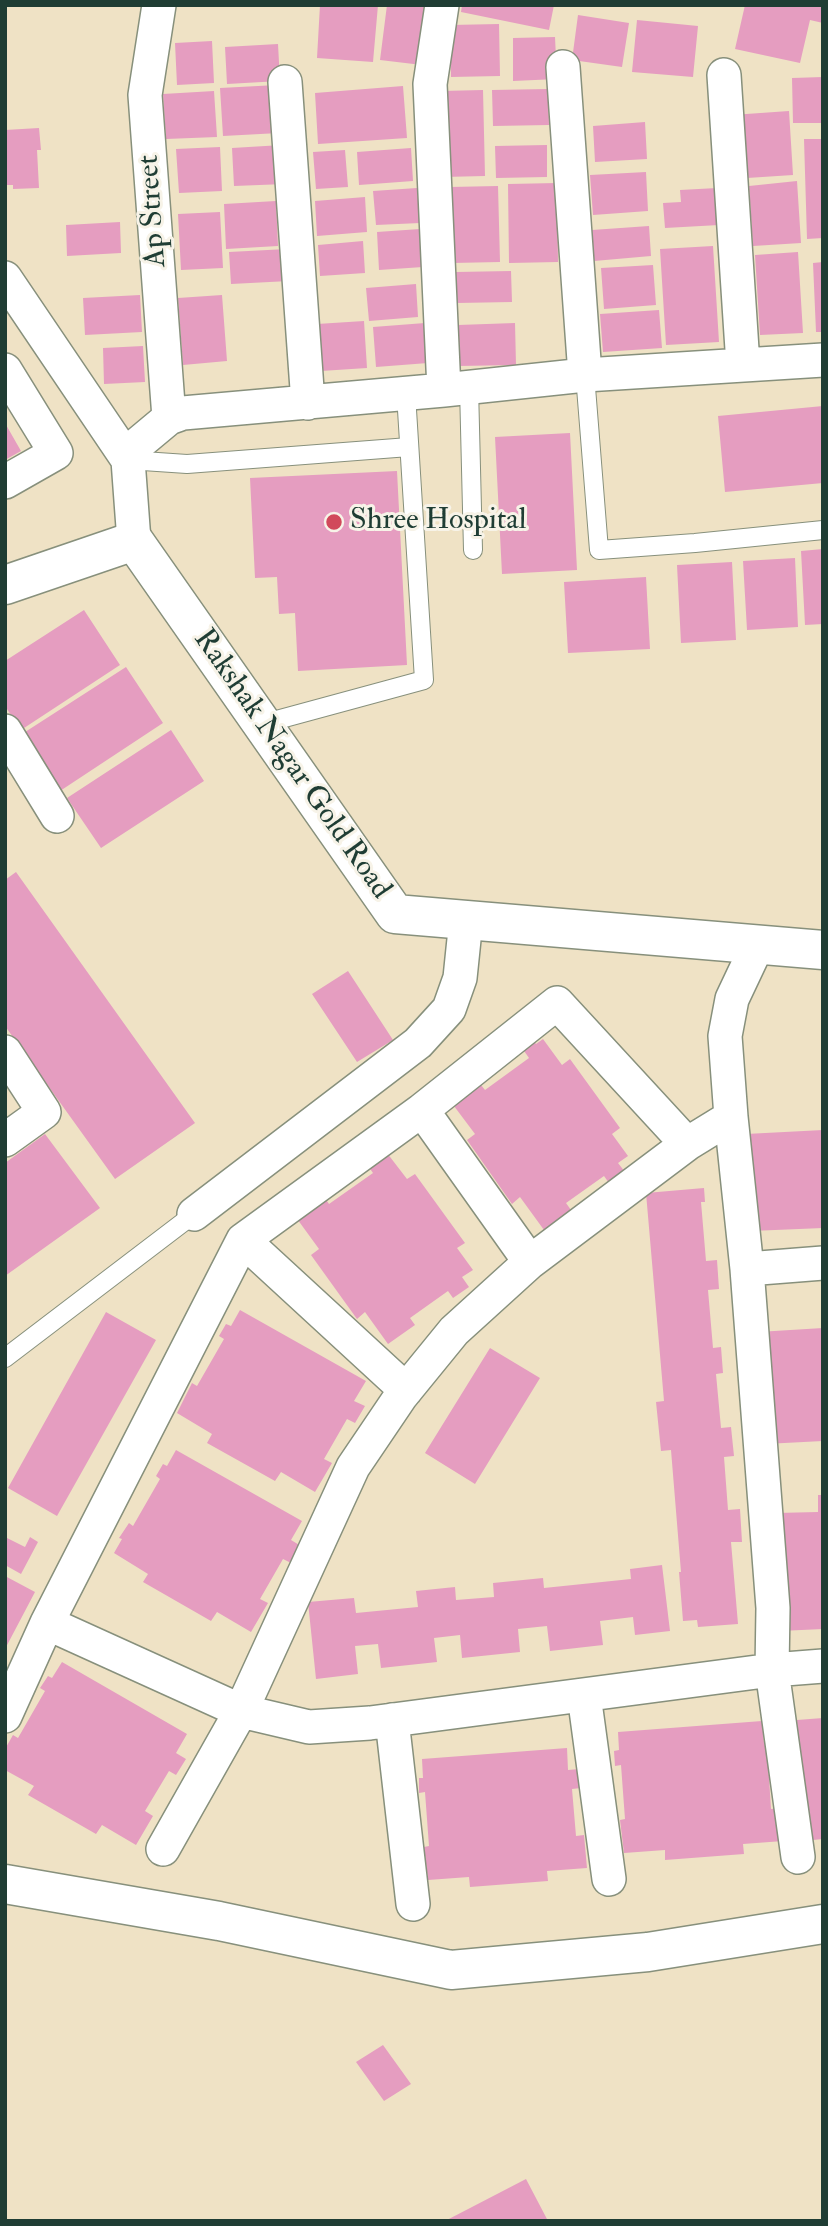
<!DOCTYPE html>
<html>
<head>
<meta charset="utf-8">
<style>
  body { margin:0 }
  #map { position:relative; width:828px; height:2226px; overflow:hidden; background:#efe2c5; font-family:"IM FELL Double Pica",serif }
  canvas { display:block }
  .frame { position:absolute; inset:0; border:7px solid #1f3d34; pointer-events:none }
</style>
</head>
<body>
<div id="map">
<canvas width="828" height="2226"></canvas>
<div class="frame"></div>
</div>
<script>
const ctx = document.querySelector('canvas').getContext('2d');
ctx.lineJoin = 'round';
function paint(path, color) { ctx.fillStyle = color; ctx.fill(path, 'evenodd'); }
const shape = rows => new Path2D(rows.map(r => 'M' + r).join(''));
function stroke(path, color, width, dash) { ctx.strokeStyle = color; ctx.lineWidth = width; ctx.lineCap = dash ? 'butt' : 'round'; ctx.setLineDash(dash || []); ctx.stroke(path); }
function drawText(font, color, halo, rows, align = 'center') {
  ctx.font = font + ' "IM FELL Double Pica",serif'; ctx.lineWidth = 6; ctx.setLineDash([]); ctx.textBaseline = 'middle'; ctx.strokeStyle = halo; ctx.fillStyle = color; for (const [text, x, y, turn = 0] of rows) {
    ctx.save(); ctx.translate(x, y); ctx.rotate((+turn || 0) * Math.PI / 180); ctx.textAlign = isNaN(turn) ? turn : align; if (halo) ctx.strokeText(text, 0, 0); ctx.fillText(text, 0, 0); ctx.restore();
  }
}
const building = shape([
  [320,5,378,5,373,62,317,58],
  [387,5,430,5,422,65,380,60],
  [462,5,554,5,549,30,461,12],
  [745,5,823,5,823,23,810,20,800,63,735,49],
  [578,15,629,23,622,67,572,60],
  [637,20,698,26,693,77,632,72],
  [499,24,500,76,451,77,450,25],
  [555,37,557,79,513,81,513,38],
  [212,41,214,83,177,85,175,43],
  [278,44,280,81,227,84,225,47],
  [823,77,823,123,793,123,792,78],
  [277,85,279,133,223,136,220,88],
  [403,86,407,138,318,144,315,93],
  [548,89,549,125,493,126,492,90],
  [483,90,485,176,443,177,441,91],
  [214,91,217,137,166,139,163,94],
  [789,111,793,175,747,178,732,115],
  [645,122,647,159,595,162,593,126],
  [39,128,41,150,37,150,39,188,13,189,13,185,5,185,5,130],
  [804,139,823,139,823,238,807,239],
  [282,145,285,184,234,186,232,148],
  [547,145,547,177,496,178,495,146],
  [220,147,222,191,179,193,176,149],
  [411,148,413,181,359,185,357,152],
  [345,150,348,187,316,189,313,152],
  [646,172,648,211,593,215,590,175],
  [797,181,801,243,753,246,749,186],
  [557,183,558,262,509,263,508,184],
  [498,186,500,262,452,263,450,187],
  [417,188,420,223,376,225,373,191],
  [717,188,719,225,665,228,663,203,681,202,680,190],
  [365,197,367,232,317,236,315,201],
  [276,201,278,246,226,249,224,204],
  [220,212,223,268,181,270,178,214],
  [120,222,121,253,67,256,66,225],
  [649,226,651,256,594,261,592,230],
  [420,229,423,267,379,270,377,232],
  [363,241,365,273,320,276,318,245],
  [713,246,719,342,666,345,660,249],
  [287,249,289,281,231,284,229,252],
  [798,252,803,333,760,335,755,255],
  [823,262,823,332,816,332,813,263],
  [653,265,656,305,604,309,601,268],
  [511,271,512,302,457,303,456,272],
  [416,284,418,317,369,321,366,288],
  [140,295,142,332,85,335,83,298],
  [222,295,227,361,183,365,178,298],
  [659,310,662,348,603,352,600,314],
  [364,321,367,368,321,371,317,324],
  [425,323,428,363,376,367,373,327],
  [515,323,516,365,458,366,458,325],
  [143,346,145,382,104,384,103,348],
  [823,406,823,483,725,492,718,416],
  [5,423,21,451,5,460],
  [570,433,577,570,502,574,495,437],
  [397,471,407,665,298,671,295,613,279,614,277,577,255,578,250,478],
  [823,549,823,624,805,625,801,551],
  [795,558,798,627,747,630,743,561],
  [732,562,736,640,681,643,677,565],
  [646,577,650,649,568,653,564,582],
  [84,610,120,665,21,730,5,706,5,661],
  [126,667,163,723,60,791,22,734],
  [171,730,204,781,101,848,67,798],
  [16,872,195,1123,115,1179,5,1026,5,880],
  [348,971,393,1040,357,1062,312,994],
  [543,1039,562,1065,570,1059,620,1128,612,1134,628,1156,618,1163,625,1172,609,1183,604,1176,566,1203,571,1210,544,1230,520,1197,512,1204,467,1140,475,1134,451,1102,477,1080,485,1090,529,1058,522,1048,533,1040,536,1044],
  [823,1130,823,1228,751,1231,746,1134],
  [45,1134,100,1208,5,1276,5,1163],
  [387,1153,407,1179,415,1174,465,1243,457,1248,473,1270,462,1277,469,1287,453,1298,448,1291,410,1318,415,1325,388,1344,365,1312,357,1319,311,1255,319,1249,295,1216,322,1194,329,1204,373,1173,366,1163],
  [704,1188,705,1202,701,1202,706,1261,717,1260,719,1289,708,1290,713,1348,721,1347,723,1373,716,1374,721,1428,731,1427,734,1456,724,1457,728,1510,740,1509,742,1542,731,1542,738,1624,698,1627,697,1620,683,1621,679,1572,681,1572,671,1450,661,1451,656,1402,664,1401,646,1193],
  [240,1310,366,1381,354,1401,365,1406,355,1423,347,1419,324,1459,332,1463,315,1492,281,1472,275,1481,207,1443,212,1434,177,1413,192,1383,197,1386,224,1339,219,1336,226,1324,231,1326],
  [106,1312,156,1340,57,1516,8,1488],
  [823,1328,823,1441,765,1444,758,1332],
  [490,1348,540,1378,475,1484,425,1453],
  [176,1450,302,1521,291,1540,301,1546,291,1563,283,1559,260,1599,268,1603,251,1632,217,1612,211,1621,143,1582,148,1574,114,1553,122,1539,119,1538,129,1523,133,1526,160,1479,156,1476,163,1464,167,1466],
  [818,1495,823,1495,823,1629,780,1631,776,1513,818,1512],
  [5,1537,25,1547,30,1537,38,1542,21,1574,5,1565],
  [662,1565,670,1631,635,1635,633,1617,600,1621,603,1645,550,1651,547,1626,518,1629,520,1652,462,1658,460,1635,434,1638,437,1662,381,1668,378,1644,355,1646,358,1674,316,1679,308,1602,354,1598,356,1613,418,1607,416,1591,455,1587,456,1600,494,1597,493,1583,543,1578,544,1588,631,1579,630,1569],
  [5,1576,35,1592,5,1649],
  [62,1662,187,1734,176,1753,186,1759,176,1775,169,1771,145,1811,153,1816,136,1845,102,1825,96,1834,28,1795,34,1786,5,1770,5,1749,13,1735,18,1738,45,1691,40,1688,48,1676,52,1678],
  [823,1718,823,1839,803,1841,797,1720],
  [762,1721,764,1743,775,1742,777,1761,768,1762,771,1809,780,1808,783,1841,743,1844,744,1854,665,1860,665,1850,624,1853,620,1820,625,1819,621,1765,615,1766,614,1751,619,1750,618,1732],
  [567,1748,568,1770,579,1769,581,1788,572,1789,576,1836,584,1835,587,1868,547,1871,548,1881,470,1887,469,1877,428,1880,424,1847,429,1846,425,1792,419,1793,419,1778,423,1778,422,1759],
  [383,2045,411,2084,384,2101,356,2062],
  [526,2179,548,2221,445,2221]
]);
const lane = shape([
  [585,375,599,550,695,543,823,530],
  [469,387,473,550],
  [128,460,187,464,409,447],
  [262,724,424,680,406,394],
  [5,1358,194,1214]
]);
const street = shape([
  [159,5,145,95,169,418],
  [442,5,430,84,444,390],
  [563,67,585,375],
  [724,75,743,365],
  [285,82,308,403],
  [5,278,128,460],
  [5,370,56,453,5,482],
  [134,541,128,460,139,443,169,418,183,413,444,390,585,375,823,360],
  [5,731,57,816],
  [758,944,732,999,725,1036,731,1117,747,1269,773,1608,772,1670,798,1857],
  [5,1052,44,1112,5,1140],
  [422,1110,557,1003,687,1144],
  [194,1214,418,1043,449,1009,460,978,466,920],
  [243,1240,406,1390],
  [747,1269,823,1263],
  [47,1623,241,1711,309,1727,370,1723,772,1670,823,1666],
  [584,1695,609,1879],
  [5,1716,47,1623,243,1240,422,1110,530,1262],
  [392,1720,413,1904],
  [163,1849,241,1711,353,1467,401,1396,454,1331,530,1262,687,1144,731,1117]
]);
const secondary = shape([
  [5,585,134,541,395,914,823,950],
  [5,1884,219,1921,451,1970,648,1952,823,1924]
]);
const markers = [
  [334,522,9,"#d1495b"]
];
const streetNames = [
  ["Ap Street",154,211,-94],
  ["Rakshak Nagar Gold Road",291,765,55]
];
const poiNames = [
  ["Shree Hospital",350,522]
];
paint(building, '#e59dc0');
stroke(lane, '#87907c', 20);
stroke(street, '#87907c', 36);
stroke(secondary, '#87907c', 41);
stroke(lane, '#fff', 18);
stroke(street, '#fff', 33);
stroke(secondary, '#fff', 38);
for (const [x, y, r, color] of markers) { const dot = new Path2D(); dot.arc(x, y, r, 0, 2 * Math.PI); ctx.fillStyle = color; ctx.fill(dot); stroke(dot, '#f7f3e8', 2.5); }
drawText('30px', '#1f3d34', '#f7f3e8', streetNames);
drawText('30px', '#1f3d34', '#f7f3e8', poiNames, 'left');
</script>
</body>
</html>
